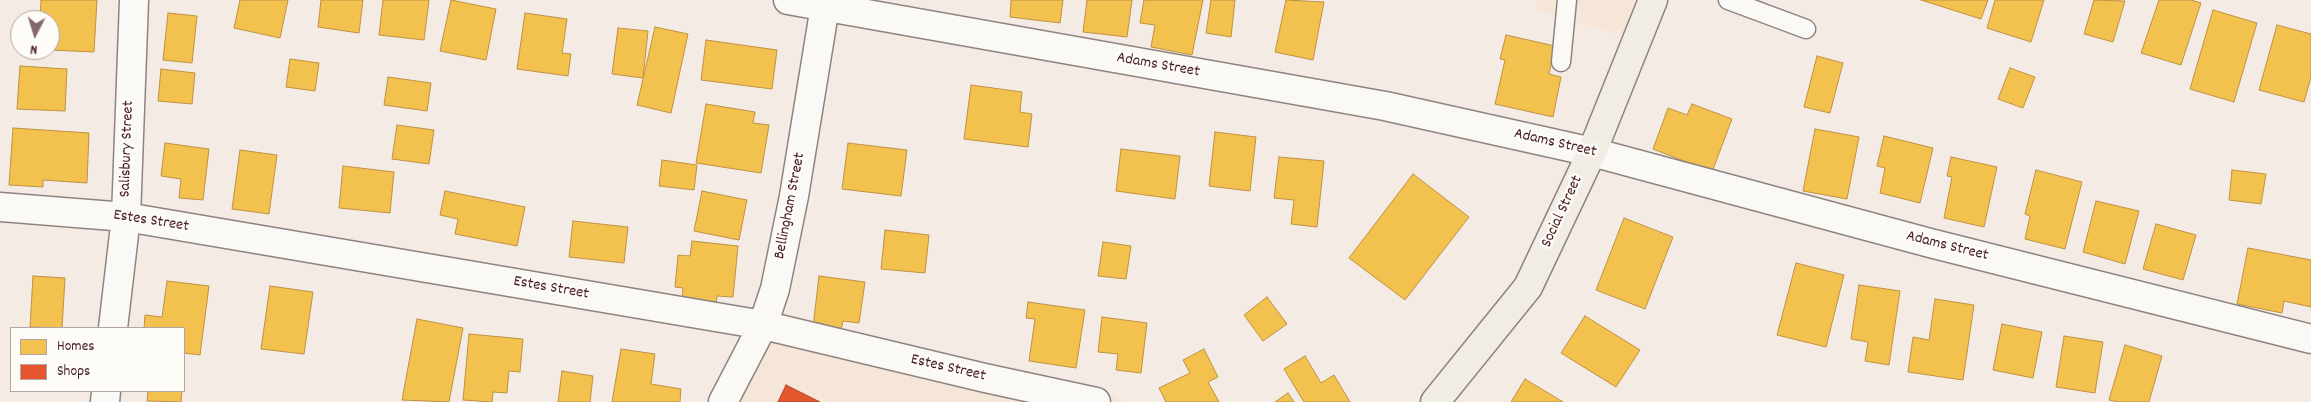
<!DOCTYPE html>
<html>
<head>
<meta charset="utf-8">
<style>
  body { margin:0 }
  #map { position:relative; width:2311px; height:402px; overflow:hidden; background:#f4ece4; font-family:Dekko,sans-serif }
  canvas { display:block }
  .legend { position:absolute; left:10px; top:327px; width:175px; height:65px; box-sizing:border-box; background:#fdfcf7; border:1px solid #b5a4a5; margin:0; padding:6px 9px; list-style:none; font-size:15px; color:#4a1f2b }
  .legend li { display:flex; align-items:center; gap:10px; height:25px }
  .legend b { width:25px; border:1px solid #b5a4a5 }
  .north { position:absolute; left:10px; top:10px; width:50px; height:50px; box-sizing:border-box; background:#fdfcf7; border:1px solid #b5a4a5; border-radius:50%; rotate:185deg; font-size:14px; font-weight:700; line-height:20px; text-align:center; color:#4a1f2b }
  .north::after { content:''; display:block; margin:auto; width:18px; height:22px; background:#86676c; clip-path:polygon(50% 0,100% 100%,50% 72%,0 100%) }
</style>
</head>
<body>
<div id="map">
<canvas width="2311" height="402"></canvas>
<ul class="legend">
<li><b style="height:14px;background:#f2c14e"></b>Homes</li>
<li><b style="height:14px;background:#e4572e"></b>Shops</li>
</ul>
<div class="north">N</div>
</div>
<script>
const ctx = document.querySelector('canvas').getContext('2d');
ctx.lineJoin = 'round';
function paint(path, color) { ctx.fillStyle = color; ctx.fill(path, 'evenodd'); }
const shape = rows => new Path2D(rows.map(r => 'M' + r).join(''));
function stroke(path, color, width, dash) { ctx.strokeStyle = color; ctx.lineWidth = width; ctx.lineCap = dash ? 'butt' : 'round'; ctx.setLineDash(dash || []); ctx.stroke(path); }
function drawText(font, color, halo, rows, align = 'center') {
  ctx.font = font + ' Dekko,sans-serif'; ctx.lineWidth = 5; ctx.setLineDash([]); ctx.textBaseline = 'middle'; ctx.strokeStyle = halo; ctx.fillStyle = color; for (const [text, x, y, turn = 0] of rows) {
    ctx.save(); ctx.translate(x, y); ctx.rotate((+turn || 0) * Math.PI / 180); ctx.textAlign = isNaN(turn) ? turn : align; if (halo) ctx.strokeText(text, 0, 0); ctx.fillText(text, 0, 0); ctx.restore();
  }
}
const built = shape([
  [1536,0,1644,0,1629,37,1538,11],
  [806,335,1114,395,1123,402,733,402,760,337]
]);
const homes = shape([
  [41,0,97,0,94,52,50,50,50,20,40,20,41,0],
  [240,0,288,0,280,38,234,28,240,0],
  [321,0,363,0,359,33,318,27,321,0],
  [383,0,429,0,424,40,379,35,383,0],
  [451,0,496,9,486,60,440,51,451,0],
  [1011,0,1063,0,1060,23,1010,17,1011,0],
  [1087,0,1132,0,1127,37,1083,32,1087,0],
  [1144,0,1203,0,1192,55,1151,47,1155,25,1140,23,1144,0],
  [1211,0,1235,0,1231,37,1206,33,1211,0],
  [1286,0,1324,2,1313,60,1275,52,1286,0],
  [1921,0,1988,0,1981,19,1921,0],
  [1995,0,2044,0,2031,42,1987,28,1995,0],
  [2094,0,2125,1,2113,42,2084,34,2094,0],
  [2159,0,2191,0,2201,3,2181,65,2141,53,2159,0],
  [2213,10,2257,23,2234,102,2190,89,2213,10],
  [168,13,197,16,192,63,163,60,168,13],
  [525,13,567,19,562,53,571,54,568,76,517,69,525,13],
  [2277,25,2311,34,2311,77,2304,102,2259,90,2277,25],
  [655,27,688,34,671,113,637,105,655,27],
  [618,28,648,31,643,78,612,74,618,28],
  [1506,35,1555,46,1549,74,1561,77,1553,117,1495,104,1505,60,1500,59,1506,35],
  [706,40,777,50,772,89,701,80,706,40],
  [1817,56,1843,63,1830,113,1804,107,1817,56],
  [290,59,319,63,315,91,286,87,290,59],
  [20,66,67,69,65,111,17,109,20,66],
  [2010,68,2035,77,2023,108,1998,99,2010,68],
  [161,69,195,73,192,104,158,101,161,69],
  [388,77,431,83,427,111,384,105,388,77],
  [971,85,1022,92,1020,112,1032,114,1028,147,964,139,971,85],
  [706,104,755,112,753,123,769,125,761,173,696,163,706,104],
  [1692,104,1732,119,1712,172,1653,149,1668,108,1687,115,1692,104],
  [397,125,434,130,429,164,392,159,397,125],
  [13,128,89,133,87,183,43,180,43,187,9,185,13,128],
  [1815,129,1859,137,1847,199,1803,191,1815,129],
  [1215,132,1256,137,1250,191,1209,186,1215,132],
  [1884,136,1933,148,1920,203,1880,193,1885,168,1877,166,1884,136],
  [165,143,209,149,203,200,179,198,181,179,161,176,165,143],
  [848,143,907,150,901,196,842,189,848,143],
  [1121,149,1180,156,1175,199,1116,191,1121,149],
  [240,150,277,155,269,214,232,209,240,150],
  [1279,157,1324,161,1317,227,1291,224,1294,200,1274,198,1279,157],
  [1951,157,1997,167,1984,227,1944,218,1952,177,1947,176,1951,157],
  [662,160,697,165,694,190,659,186,662,160],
  [343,166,394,172,390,213,339,208,343,166],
  [2036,170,2082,182,2065,249,2025,239,2030,216,2025,214,2036,170],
  [2232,170,2266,174,2261,204,2229,200,2232,170],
  [1413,174,1469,217,1405,300,1349,258,1413,174],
  [445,191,525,207,517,246,455,234,458,219,440,215,445,191],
  [702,191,747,200,739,240,694,231,702,191],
  [2096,201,2139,211,2125,264,2083,252,2096,201],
  [1624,218,1673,237,1645,309,1596,290,1624,218],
  [573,221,628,227,624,263,569,257,573,221],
  [2156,224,2196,235,2183,280,2143,269,2156,224],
  [885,230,929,235,925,273,881,269,885,230],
  [692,241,738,246,733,297,717,296,716,305,682,302,683,288,675,287,678,255,690,256,692,241],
  [1103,242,1131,246,1126,279,1098,276,1103,242],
  [2248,248,2311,260,2311,307,2284,301,2282,313,2237,304,2248,248],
  [1796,263,1844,275,1826,347,1777,335,1796,263],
  [33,276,65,278,62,328,30,327,33,276],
  [819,276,865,282,859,323,843,321,841,330,813,327,819,276],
  [167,281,209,286,200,355,184,353,184,328,144,328,145,315,162,317,167,281],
  [1859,285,1900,291,1889,365,1865,361,1868,342,1851,339,1859,285],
  [270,286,313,292,304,354,261,349,270,286],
  [1267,297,1287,324,1263,341,1244,315,1267,297],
  [1935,299,1974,305,1963,380,1908,372,1913,337,1929,340,1935,299],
  [1028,302,1085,310,1076,368,1029,361,1035,319,1026,318,1028,302],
  [1585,316,1640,350,1616,387,1561,353,1585,316],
  [1102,317,1147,323,1141,373,1116,370,1118,354,1098,352,1102,317],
  [417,319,463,328,449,402,402,400,417,319],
  [2002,324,2042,332,2033,378,1993,370,2002,324],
  [469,334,523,339,520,372,509,371,507,393,493,392,492,402,463,400,469,334],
  [2064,336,2103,342,2095,393,2056,387,2064,336],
  [2125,345,2162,356,2149,402,2118,402,2109,400,2125,345],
  [621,349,655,354,651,384,681,389,680,402,612,402,621,349],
  [1204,349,1218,377,1208,382,1219,402,1166,402,1159,388,1190,373,1183,360,1204,349],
  [1305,356,1321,383,1334,375,1350,402,1304,402,1284,369,1305,356],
  [562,371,593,376,590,402,558,402,562,371],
  [1525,379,1563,402,1511,402,1525,379],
  [148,391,182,391,181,402,147,401,148,391],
  [1288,393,1294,402,1275,402,1288,393]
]);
const shops = shape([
  [786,385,820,402,778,402,786,385]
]);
const lane = shape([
  [1728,0,1806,29],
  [1561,62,1567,0]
]);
const street = shape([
  [788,0,1385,106,1592,152,1930,243,2311,339],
  [0,207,126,217,763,325,985,378,1096,402],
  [113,328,126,217,134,0],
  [105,402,106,391],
  [723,402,763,325,775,289,794,196,826,0]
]);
const primary = shape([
  [1435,402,1528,287,1592,152,1653,0]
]);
const streetNames = [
  ["Adams Street",1158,66,10],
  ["Adams Street",1555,144,13],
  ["Salisbury Street",128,149,-88],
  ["Bellingham Street",791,206,-79],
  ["Social Street",1563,212,-65],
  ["Estes Street",151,222,9],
  ["Adams Street",1947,247,14],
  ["Estes Street",551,289,10],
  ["Estes Street",948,369,13]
];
paint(built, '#f6e6d7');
paint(homes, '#f2c14e');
stroke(homes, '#c09044', 1);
paint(shops, '#e4572e');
stroke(shops, '#b6462d', 1);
stroke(lane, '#8f8382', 21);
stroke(street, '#8f8382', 31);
stroke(primary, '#8f8382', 31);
stroke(lane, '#faf9f6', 18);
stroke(street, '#faf9f6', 28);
stroke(primary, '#f1ece4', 28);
drawText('16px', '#4a1f2b', '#fdfcf7', streetNames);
</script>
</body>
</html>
